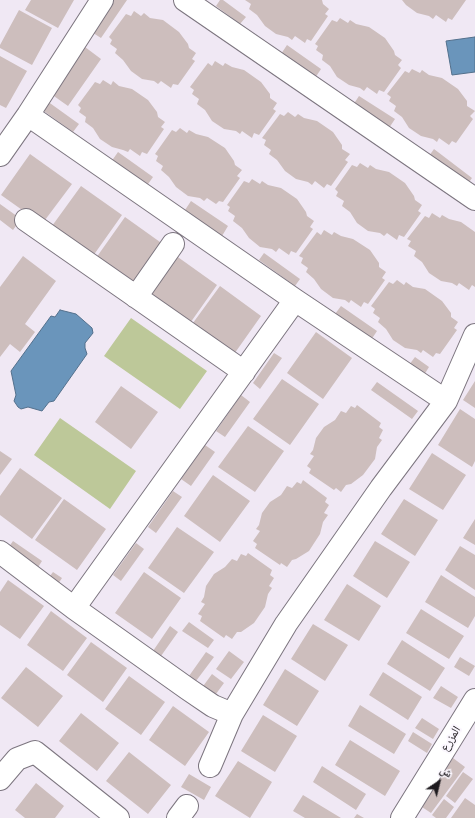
<!DOCTYPE html>
<html>
<head>
<meta charset="utf-8">
<style>
  body { margin:0 }
  #map { position:relative; width:475px; height:818px; overflow:hidden; background:#f0e8f4; font-family:Roboto,"Noto Naskh Arabic",sans-serif }
  canvas { display:block }
  .north { position:absolute; left:419px; top:762px; width:40px; height:40px; -webkit-text-stroke:3px #fbf7fe; paint-order:stroke; rotate:35deg; font-size:11px; font-weight:700; line-height:16px; text-align:center; color:#1e1b1f }
  .north::after { content:''; display:block; margin:auto; width:14px; height:18px; background:#1e1b1f; clip-path:polygon(50% 0,100% 100%,50% 72%,0 100%) }
</style>
</head>
<body>
<div id="map">
<canvas width="475" height="818"></canvas>
<div class="north">ش</div>
</div>
<script>
const ctx = document.querySelector('canvas').getContext('2d');
ctx.lineJoin = 'round';
function paint(path, color) { ctx.fillStyle = color; ctx.fill(path, 'evenodd'); }
const shape = rows => new Path2D(rows.map(r => 'M' + r).join(''));
function stroke(path, color, width, dash) { ctx.strokeStyle = color; ctx.lineWidth = width; ctx.lineCap = dash ? 'butt' : 'round'; ctx.setLineDash(dash || []); ctx.stroke(path); }
function drawText(font, color, halo, rows, align = 'center') {
  ctx.font = font + ' Roboto,"Noto Naskh Arabic",sans-serif'; ctx.lineWidth = 4; ctx.setLineDash([]); ctx.textBaseline = 'middle'; ctx.strokeStyle = halo; ctx.fillStyle = color; for (const [text, x, y, turn = 0] of rows) {
    ctx.save(); ctx.translate(x, y); ctx.rotate((+turn || 0) * Math.PI / 180); ctx.textAlign = isNaN(turn) ? turn : align; if (halo) ctx.strokeText(text, 0, 0); ctx.fillText(text, 0, 0); ctx.restore();
  }
}
const green = shape([
  [131,318,207,371,180,409,104,356],
  [60,418,136,471,110,509,34,455]
]);
const water = shape([
  [475,37,475,72,452,75,446,41,475,37],
  [60,310,76,314,92,328,93,333,85,343,85,348,87,354,54,401,49,402,42,411,28,407,21,409,18,407,14,401,16,395,11,371,51,316,55,317,60,310]
]);
const building = shape([
  [31,0,74,0,58,28,25,10],
  [111,0,127,0,101,38,90,31],
  [220,0,223,0,246,17,240,24,216,6],
  [245,0,322,0,323,4,329,9,325,14,328,16,311,41,307,39,305,43,295,36,292,40,288,37,276,34,265,26,257,15,249,9,251,4],
  [402,0,466,0,452,20,448,18,446,22,436,15,433,19,429,16,417,13,406,5],
  [19,10,52,28,32,65,0,48,0,45],
  [134,11,141,16,144,13,150,18,163,20,179,32,188,44,189,48,196,53,192,59,195,61,178,85,173,84,171,88,161,81,158,84,154,81,142,79,131,71,123,60,115,53,117,49,110,44,112,40,109,37,126,14,131,16],
  [340,18,348,23,350,20,356,24,369,27,385,38,394,51,395,55,402,60,398,65,401,68,384,92,379,90,377,94,367,87,364,91,360,88,349,85,337,77,330,66,322,60,323,55,316,50,318,46,315,44,332,20,337,22],
  [287,45,321,69,315,78,281,54],
  [85,47,101,59,68,106,51,94],
  [0,56,27,71,6,108,0,105],
  [215,61,223,66,225,63,232,67,244,70,261,82,270,94,270,98,277,103,273,109,276,111,259,135,254,133,252,138,242,131,240,134,236,131,224,129,212,121,205,110,197,104,199,99,192,94,194,90,190,87,208,63,212,66],
  [412,69,420,73,422,70,429,75,442,78,458,89,467,101,467,106,475,111,470,116,473,119,456,143,452,141,449,145,439,138,437,142,433,139,421,136,409,128,402,117,394,111,396,106,389,101,391,97,387,94,405,71,409,73],
  [103,80,111,85,113,81,119,86,132,89,148,100,157,112,158,117,165,122,161,127,164,129,147,154,142,152,140,156,130,149,128,152,123,150,112,147,100,139,93,128,85,122,86,117,79,112,81,108,78,105,95,82,100,84],
  [359,96,395,119,389,128,353,105],
  [47,101,79,124,73,132,41,109],
  [288,112,295,117,298,114,304,118,317,121,333,132,342,145,342,149,350,154,345,160,348,162,331,186,327,184,324,188,315,181,312,185,308,182,296,179,285,171,277,160,269,154,271,150,264,145,266,140,262,138,280,114,284,116],
  [180,128,187,133,189,130,196,134,208,137,225,148,234,161,235,165,242,170,237,176,240,178,223,202,219,201,216,204,207,198,204,201,200,198,188,196,176,187,169,177,161,170,163,166,156,161,158,156,155,154,172,130,176,132],
  [434,149,472,178,467,185,429,156],
  [118,152,153,177,146,187,111,162],
  [30,154,72,184,42,224,1,195],
  [360,163,368,168,370,165,376,169,389,172,405,183,414,196,415,200,422,205,418,211,421,213,404,237,399,235,397,240,387,233,384,236,380,233,368,231,357,223,350,212,342,206,344,201,336,196,338,192,335,189,352,165,357,167],
  [252,179,260,184,262,181,268,185,281,188,297,199,306,212,307,216,314,221,310,227,313,229,296,253,291,251,289,255,279,248,276,252,272,249,260,247,249,238,242,228,233,221,235,216,228,211,230,207,227,205,244,181,249,183],
  [81,186,122,215,93,256,52,226],
  [191,201,228,226,222,236,185,210],
  [0,204,21,219,13,230,0,220],
  [432,213,440,218,442,215,449,219,461,222,475,232,475,287,472,285,469,290,459,283,457,286,452,283,441,281,429,273,422,262,414,256,416,251,408,246,411,241,407,239,425,216,429,218],
  [125,217,167,247,137,287,96,258],
  [324,230,332,235,334,232,341,236,353,239,370,250,379,263,379,267,386,272,382,278,385,280,368,304,364,302,361,307,351,300,349,303,345,300,333,298,321,289,314,279,306,272,308,268,301,263,303,258,299,256,317,232,321,235],
  [264,253,300,279,295,286,259,260],
  [175,255,217,285,188,326,146,296],
  [23,256,56,281,25,324,35,332,20,352,10,344,0,357,0,287],
  [397,280,404,285,406,282,413,287,425,289,442,301,451,313,451,317,458,322,454,328,457,330,440,354,436,353,433,357,423,350,421,353,417,350,405,348,393,340,386,329,378,322,380,318,373,313,375,309,371,306,389,282,393,284],
  [220,286,261,316,232,357,190,327],
  [341,306,377,331,371,340,335,314],
  [316,332,352,358,323,399,287,373],
  [274,353,282,358,260,389,253,383],
  [415,357,429,367,424,375,409,365],
  [282,379,319,404,290,445,253,419],
  [475,381,475,408,463,400],
  [377,382,418,411,412,419,371,390],
  [121,386,158,412,131,449,95,422],
  [241,395,250,402,225,437,216,431],
  [357,405,381,423,379,427,383,430,379,438,382,440,377,447,375,459,363,475,351,484,346,485,341,492,336,488,334,490,309,473,311,469,307,466,314,456,310,454,313,450,316,438,324,427,335,420,341,411,346,413,351,406,355,408],
  [460,409,475,419,475,461,472,467,438,445],
  [248,426,284,451,255,492,218,467],
  [205,445,215,452,191,486,181,479],
  [0,451,12,459,0,475],
  [432,453,466,475,443,510,409,489],
  [20,468,62,498,32,539,0,515,0,496],
  [213,475,250,501,220,542,184,516],
  [303,480,327,498,325,502,329,505,324,513,328,515,323,522,320,534,309,551,296,559,292,560,287,567,281,563,280,565,255,548,257,544,253,541,260,531,256,529,259,525,262,513,270,502,281,495,287,486,292,488,297,482,301,484],
  [173,491,182,497,156,533,148,527],
  [64,499,106,529,77,570,35,540],
  [404,499,438,520,415,556,381,534],
  [475,519,475,545,463,538],
  [177,527,214,552,184,593,148,568],
  [13,541,42,561,35,572,6,551],
  [375,541,410,562,387,598,353,576],
  [136,543,144,549,121,581,113,575],
  [460,546,475,555,475,590,445,570],
  [248,553,272,570,270,575,274,578,269,586,272,588,268,594,265,607,254,623,241,632,237,632,232,639,226,635,224,638,200,621,202,616,198,614,205,604,201,602,204,597,206,586,214,574,225,567,232,559,237,561,241,554,246,556],
  [53,572,62,578,56,587,47,580],
  [144,572,181,598,152,639,115,613],
  [441,575,475,597,475,616,468,628,425,602],
  [8,580,44,606,20,639,0,625,0,592],
  [347,584,381,606,359,641,324,620],
  [421,609,464,636,449,659,406,633],
  [51,611,87,638,63,671,27,645],
  [189,622,214,640,208,648,182,631],
  [313,624,348,645,325,681,291,659],
  [170,626,178,632,161,656,153,651],
  [402,640,445,668,430,691,387,664],
  [91,642,127,668,103,702,67,675],
  [229,651,244,662,231,679,216,669],
  [206,652,214,657,196,681,189,676],
  [460,657,475,666,469,676,454,667],
  [26,667,63,696,38,727,1,698],
  [285,669,319,691,297,726,263,705],
  [383,672,422,697,408,720,369,695],
  [212,674,224,683,213,698,201,689],
  [129,676,165,702,141,735,105,709],
  [441,686,458,697,451,708,433,698],
  [360,705,406,734,394,754,348,726],
  [173,706,209,732,185,766,149,740],
  [81,713,119,743,97,771,59,741],
  [263,715,297,736,275,772,241,751],
  [422,718,439,729,433,739,415,728],
  [413,732,432,744,427,753,408,741],
  [350,740,400,771,385,796,335,765],
  [129,752,171,785,148,814,106,781],
  [453,758,465,767,431,813,419,805],
  [238,761,272,782,250,818,215,796],
  [322,766,366,794,356,810,313,782],
  [463,772,473,779,455,803,446,796],
  [189,774,211,787,204,800,181,787],
  [36,783,64,806,55,818,25,818,15,810],
  [303,795,341,818,305,818,293,811],
  [465,798,475,805,475,818,451,818],
  [444,799,454,807,446,818,436,818,432,815],
  [357,814,364,818,354,818]
]);
const minor = shape([
  [185,0,475,199],
  [28,115,295,300,446,401],
  [0,155,28,115,102,0],
  [26,220,244,372],
  [136,297,173,244],
  [0,552,74,608,188,689,213,706,232,714],
  [74,608,295,300],
  [210,766,232,714,286,624,381,488,446,401,475,335],
  [0,779,17,759,35,752,118,818],
  [178,818,187,806],
  [402,818,475,700]
]);
const streetNames = [
  ["المزرع",451,739,-58]
];
paint(green, '#bdc899');
paint(water, '#6a95bb');
stroke(water, '#53708c', 1);
paint(building, '#cdbebd');
stroke(minor, '#7c757f', 24);
stroke(minor, '#fff', 22);
drawText('12px', '#1e1b1f', '#fbf7fe', streetNames);
</script>
</body>
</html>
